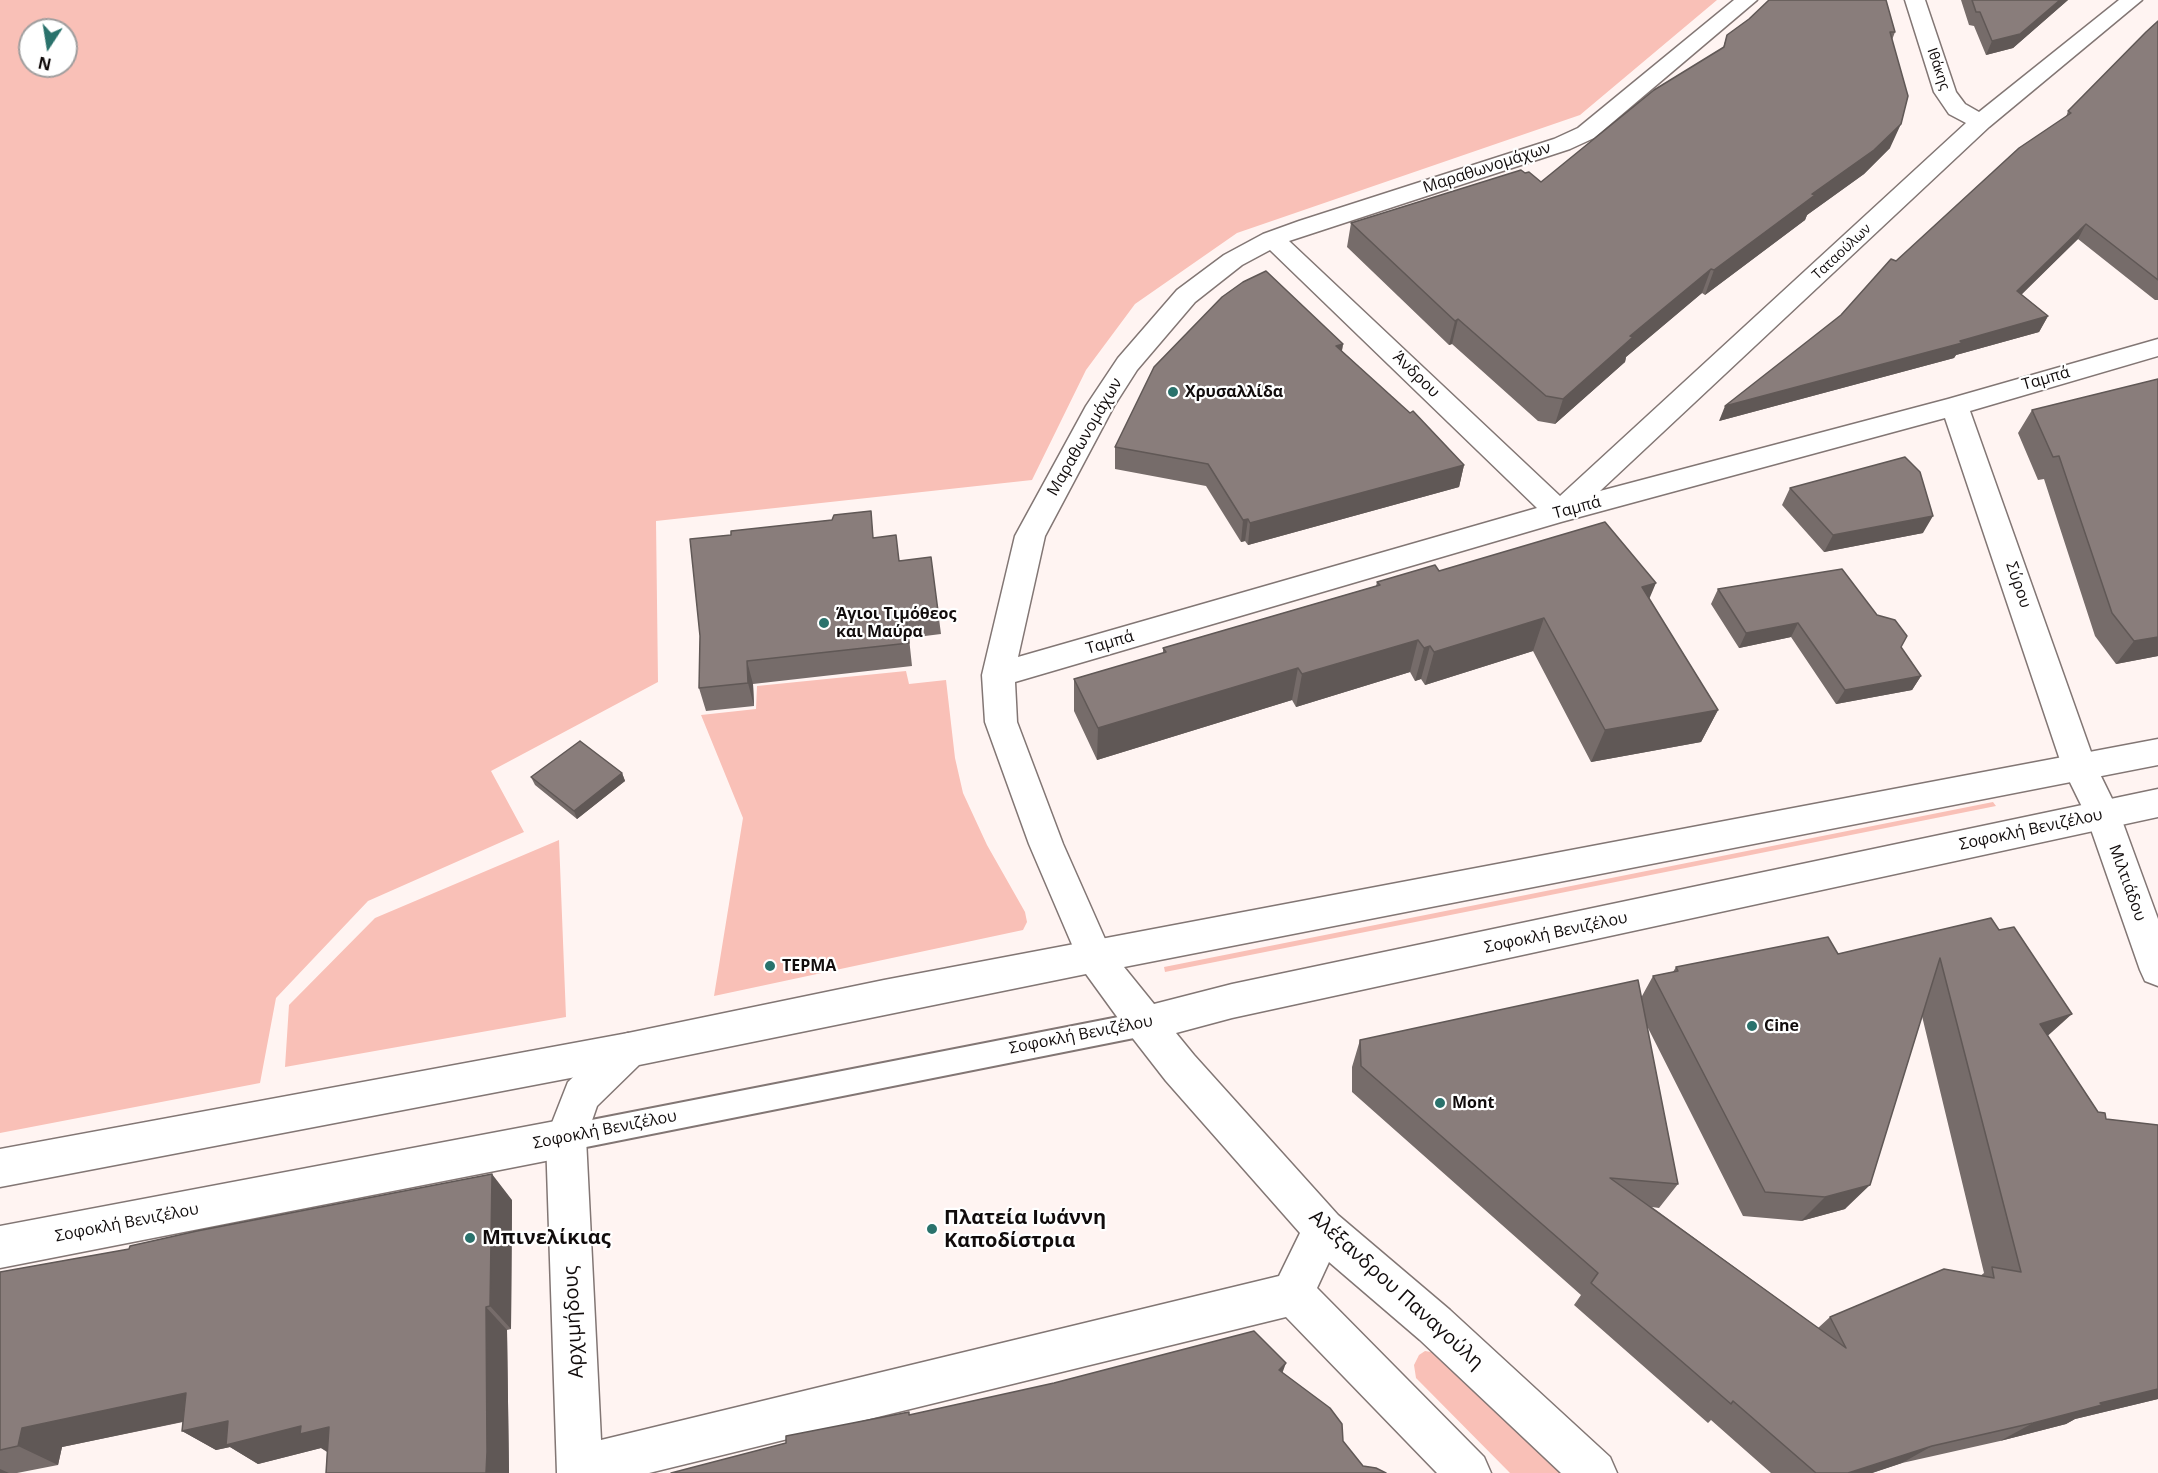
<!DOCTYPE html>
<html>
<head>
<meta charset="utf-8">
<style>
  body { margin:0 }
  #map { position:relative; width:2158px; height:1473px; overflow:hidden; background:#fff4f2; font-family:"Open Sans",sans-serif }
  canvas { display:block }
  .north { position:absolute; left:18px; top:18px; width:60px; height:60px; box-sizing:border-box; background:#fff; border:2px solid #a09e9e; border-radius:50%; rotate:192deg; font-size:16px; font-weight:700; line-height:24px; text-align:center; color:#110c0c }
  .north::after { content:''; display:block; margin:auto; width:21px; height:27px; background:#2a726c; clip-path:polygon(50% 0,100% 100%,50% 72%,0 100%) }
</style>
</head>
<body>
<div id="map">
<canvas width="2158" height="1473"></canvas>
<div class="north">N</div>
</div>
<script>
const ctx = document.querySelector('canvas').getContext('2d');
ctx.lineJoin = 'round';
function paint(path, color) { ctx.fillStyle = color; ctx.fill(path, 'evenodd'); }
const shape = rows => new Path2D(rows.map(r => 'M' + r).join(''));
function stroke(path, color, width, dash) { ctx.strokeStyle = color; ctx.lineWidth = width; ctx.lineCap = dash ? 'butt' : 'round'; ctx.setLineDash(dash || []); ctx.stroke(path); }
function drawText(font, color, halo, rows, align = 'center') {
  ctx.font = font + ' "Open Sans",sans-serif'; ctx.lineWidth = 4.5; ctx.setLineDash([]); ctx.textBaseline = 'middle'; ctx.strokeStyle = halo; ctx.fillStyle = color; for (const [text, x, y, turn = 0] of rows) {
    ctx.save(); ctx.translate(x, y); ctx.rotate((+turn || 0) * Math.PI / 180); ctx.textAlign = isNaN(turn) ? turn : align; if (halo) ctx.strokeText(text, 0, 0); ctx.fillText(text, 0, 0); ctx.restore();
  }
}
const green = shape([
  [0,0,1717,0,1580,115,1237,233,1135,304,1086,370,1032,480,656,521,658,682,491,771,524,832,368,901,276,998,260,1083,0,1133],
  [30,30,66,30,66,66,30,66],
  [906,671,909,684,946,680,955,758,963,793,987,845,1025,912,1027,922,1023,930,714,996,743,818,701,715,756,709,757,686],
  [1993,802,1996,806,1165,972,1164,967],
  [559,840,566,1017,285,1067,289,1005,375,918],
  [1425,1351,1437,1353,1562,1473,1510,1473,1416,1378,1414,1365,1419,1355]
]);
const service = shape([
  [1144,1012,1153,1016,1157,1024,1153,1032,1144,1036,566,1151,556,1147,552,1138,556,1129,566,1125,1144,1012]
]);
const minor = shape([
  [1734,0,1757,0,1594,138,1570,149,1289,241,1560,496,1966,123,1949,114,1934,92,1905,0,1925,0,1956,92,1965,104,1979,112,2119,0,2142,0,1989,127,1600,491,1948,399,2158,339,2158,356,1970,411,2096,766,2120,815,2158,919,2158,986,2145,981,2140,970,2086,815,2062,766,1945,418,1561,522,1015,682,1017,722,1063,844,1113,957,1108,968,1095,973,1082,968,1029,844,985,722,982,675,1015,536,1086,406,1118,358,1177,290,1224,255,1263,234,1299,221,1554,139,1578,128,1734,0],
  [1270,250,1537,508,1018,657,1045,536,1114,406,1137,370,1195,302,1242,265,1270,250],
  [628,1033,642,1038,647,1050,642,1062,628,1067,0,1187,0,1149,628,1033],
  [566,1119,580,1125,586,1138,580,1151,566,1157,0,1268,0,1226,566,1119]
]);
const tertiary = shape([
  [2158,739,2158,765,1124,967,1154,1004,1232,984,2158,789,2158,817,1232,1018,1176,1033,1194,1055,1338,1215,1450,1310,1610,1457,1617,1473,1561,1473,1420,1340,1329,1262,1317,1288,1484,1457,1491,1473,1437,1473,1286,1317,649,1473,557,1473,546,1138,568,1082,614,1038,628,1033,884,980,2158,739],
  [1086,974,1131,1036,1166,1081,1300,1233,1279,1276,601,1440,586,1138,597,1106,639,1065,1086,974]
]);
const wall = shape([
  [1961,0,2068,0,2013,48,1986,55,1974,26,1969,25],
  [1749,19,1895,32,1892,40,1890,148,1864,174,1807,215,1805,220,1705,295,1702,293,1626,357,1625,362,1555,424,1538,421,1452,344,1449,345,1347,247,1351,223,1541,182,1723,48,1727,35],
  [2158,21,2158,300,2155,300,2078,239,2021,294,2048,316,2039,332,1956,355,1954,358,1719,421,1841,315,1896,261,2066,117,2068,111],
  [1343,344,1342,351,1464,465,1459,487,1248,545,1245,541,1241,542,1206,486,1115,469,1115,447],
  [2158,379,2158,656,2116,664,2095,636,2044,479,2038,480,2018,433,2032,410],
  [1790,488,1923,533,1824,552,1782,505],
  [875,538,900,561,938,611,941,634,909,638,912,666,753,684,754,706,706,711,699,688],
  [1439,571,1649,599,1718,710,1701,742,1591,762,1533,651,1425,685,1421,679,1415,681,1410,672,1296,707,1292,700,1097,760,1074,711,1074,679,1163,653,1163,648,1376,586,1377,582],
  [1718,589,1901,647,1921,676,1912,690,1836,704,1791,637,1739,648,1711,604],
  [622,773,625,781,577,819,535,785,531,777],
  [1991,918,2048,1036,2098,1112,2106,1119,2158,1125,2158,1399,2075,1419,2066,1424,2000,1441,1902,1463,1872,1473,1771,1473,1711,1420,1708,1423,1574,1305,1581,1295,1352,1092,1352,1067,1360,1040,1642,996,1653,976,1673,972,1676,967,1838,954],
  [1922,1016,1984,1273,1980,1276,1830,1317,1818,1328,1652,1207,1659,1208,1678,1184,1647,1026,1743,1216,1801,1221,1845,1209],
  [512,1200,511,1329,507,1330,509,1473,326,1473,327,1452,321,1448,258,1464,230,1447,216,1450,182,1431,183,1422,62,1447,58,1465,17,1473,0,1473,0,1272,129,1249]
]);
const shadedWall = shape([
  [2060,0,2068,0,2013,48,1986,55,1992,41],
  [1901,124,1890,148,1864,174,1807,215,1805,220,1705,295,1714,270],
  [2086,224,2078,239,2009,307,2017,291],
  [1711,269,1702,293,1626,357,1625,362,1555,424,1563,399,1630,336],
  [2048,316,2039,332,1956,355,1954,358,1719,421,1725,406],
  [1458,319,1452,344,1449,345,1455,321],
  [1343,344,1339,366,1336,346],
  [1464,465,1459,487,1248,545,1250,523],
  [1933,516,1923,533,1824,552,1833,535],
  [1248,519,1245,541,1241,542,1243,520],
  [1656,583,1642,616,1642,587],
  [1544,618,1533,651,1425,685,1434,652],
  [1798,623,1791,637,1739,648,1746,633],
  [2158,637,2158,656,2116,664,2134,641],
  [1418,640,1410,672,1296,707,1302,674],
  [1430,646,1421,679,1415,681,1424,648],
  [747,661,753,684,754,706,748,683],
  [1298,668,1292,700,1097,760,1098,728],
  [1921,676,1912,690,1836,704,1845,690],
  [1718,710,1701,742,1591,762,1605,730],
  [622,773,625,781,577,819,574,811],
  [2072,1014,2042,1041,2040,1024],
  [492,1174,512,1200,511,1329,490,1306],
  [1870,1185,1845,1209,1801,1221,1825,1197],
  [486,1307,507,1330,509,1473,486,1473],
  [1286,1363,1278,1385,1279,1370],
  [2158,1389,2158,1399,2075,1419,2066,1424,2000,1441,2033,1423,2100,1403],
  [186,1393,219,1414,62,1447,58,1465,18,1446,22,1428],
  [228,1421,301,1426,329,1427,330,1453,321,1448,258,1464,230,1447,216,1450,182,1431],
  [1932,1446,1902,1463,1872,1473,1848,1473],
  [0,1469,9,1473,0,1473]
]);
const building = shape([
  [1769,0,1886,0,1895,32,1890,32,1908,96,1901,124,1874,150,1812,194,1815,195,1714,270,1711,269,1630,336,1633,337,1563,399,1546,396,1458,319,1455,321,1351,223,1521,170,1525,173,1529,172,1541,182,1654,90,1724,47,1727,35,1749,19,1769,0],
  [1972,0,2060,0,2020,34,1992,41,1980,12,1976,12,1972,0],
  [2158,21,2158,280,2086,224,2017,291,2048,316,1960,341,1962,343,1725,406,1841,315,1891,259,1896,261,2019,148,2071,113,2068,111,2146,32,2158,21],
  [1266,271,1343,344,1336,346,1410,413,1413,411,1464,465,1250,523,1248,519,1243,520,1208,464,1115,447,1154,367,1222,297,1243,282,1266,271],
  [2158,379,2158,637,2134,641,2112,613,2059,456,2053,457,2032,410,2158,379],
  [1905,457,1920,472,1933,516,1833,535,1790,488,1905,457],
  [871,511,873,538,896,535,899,561,931,557,938,611,906,615,909,643,747,661,748,683,699,688,700,636,690,539,731,535,731,531,832,520,834,515,871,511],
  [1605,522,1656,583,1642,587,1718,710,1605,730,1544,618,1434,652,1430,646,1424,648,1418,640,1302,674,1298,668,1098,728,1074,679,1166,652,1163,648,1380,585,1377,582,1435,565,1439,571,1605,522],
  [1842,569,1877,615,1895,620,1907,636,1901,647,1921,676,1845,690,1798,623,1746,633,1718,589,1842,569],
  [580,741,622,773,574,811,531,777,580,741],
  [1991,918,1999,930,2014,927,2072,1014,2040,1024,2098,1112,2105,1113,2106,1119,2158,1125,2158,1389,2100,1403,2102,1405,2033,1423,1932,1446,1848,1473,1816,1473,1733,1401,1731,1404,1591,1283,1598,1273,1361,1066,1360,1040,1638,980,1678,1184,1610,1178,1846,1348,1830,1317,1944,1269,1994,1278,1992,1267,2021,1272,1940,958,1870,1185,1825,1197,1765,1192,1653,976,1678,971,1676,967,1828,937,1838,954,1991,918],
  [492,1174,490,1306,486,1307,487,1452,486,1473,326,1473,329,1427,300,1434,301,1426,226,1445,228,1421,182,1431,186,1393,22,1428,18,1446,0,1450,0,1272,129,1249,130,1246,197,1231,492,1174],
  [1254,1331,1286,1363,1279,1370,1330,1408,1342,1424,1343,1441,1363,1466,1376,1468,1386,1473,671,1473,786,1443,786,1436,909,1412,909,1415,1054,1383,1254,1331]
]);
const markers = [
  [1173,392,6,"#2a726c"],
  [824,623,6,"#2a726c"],
  [770,966,6,"#2a726c"],
  [1752,1026,6,"#2a726c"],
  [1440,1103,6,"#2a726c"],
  [932,1229,6,"#2a726c"],
  [470,1238,6,"#2a726c"]
];
const farStreetnames = [
  ["Ιθάκης",1938,69,71],
  ["Ταταούλων",1842,252,-43]
];
const streetNames = [
  ["Μαραθωνομάχων",1487,168,-18],
  ["Άνδρου",1416,375,44],
  ["Ταμπά",2046,379,-16],
  ["Μαραθωνομάχων",1085,437,-60],
  ["Ταμπά",1577,508,-15],
  ["Σύρου",2018,585,71],
  ["Ταμπά",1110,643,-16],
  ["Σοφοκλή Βενιζέλου",2031,830,-12],
  ["Μιλτιάδου",2127,883,70],
  ["Σοφοκλή Βενιζέλου",1556,933,-12],
  ["Σοφοκλή Βενιζέλου",1081,1035,-11],
  ["Σοφοκλή Βενιζέλου",605,1130,-11],
  ["Σοφοκλή Βενιζέλου",127,1223,-11]
];
const poiNames = [
  ["Χρυσαλλίδα",1185,392],
  ["Άγιοι Τιμόθεος",836,614],
  ["και Μαύρα",836,632],
  ["ΤΕΡΜΑ",782,966],
  ["Cine",1764,1026],
  ["Mont",1452,1103]
];
const nearPoinames = [
  ["Πλατεία Ιωάννη",944,1218],
  ["Καποδίστρια",944,1241],
  ["Μπινελίκιας",482,1238]
];
const nearStreetnames = [
  ["Αλέξανδρου Παναγούλη",1396,1290,42],
  ["Αρχιμήδους",574,1322,-93]
];
paint(green, '#f9c0b7');
stroke(service, '#827674', 4);
stroke(minor, '#827674', 3);
stroke(tertiary, '#827674', 3);
paint(service, '#fff');
paint(minor, '#fff');
paint(tertiary, '#fff');
paint(wall, '#766c6a');
paint(shadedWall, '#605856');
paint(building, '#897d7b');
stroke(building, '#605856', 1.5);
for (const [x, y, r, color] of markers) { const dot = new Path2D(); dot.arc(x, y, r, 0, 2 * Math.PI); ctx.fillStyle = color; ctx.fill(dot); stroke(dot, '#fff', 2); }
drawText('14px', '#110c0c', '#fff', farStreetnames);
drawText('16px', '#110c0c', '#fff', streetNames);
drawText('bold 16px', '#110c0c', '#fff', poiNames, 'left');
drawText('bold 20px', '#110c0c', '#fff', nearPoinames, 'left');
drawText('20px', '#110c0c', '#fff', nearStreetnames);
</script>
</body>
</html>
